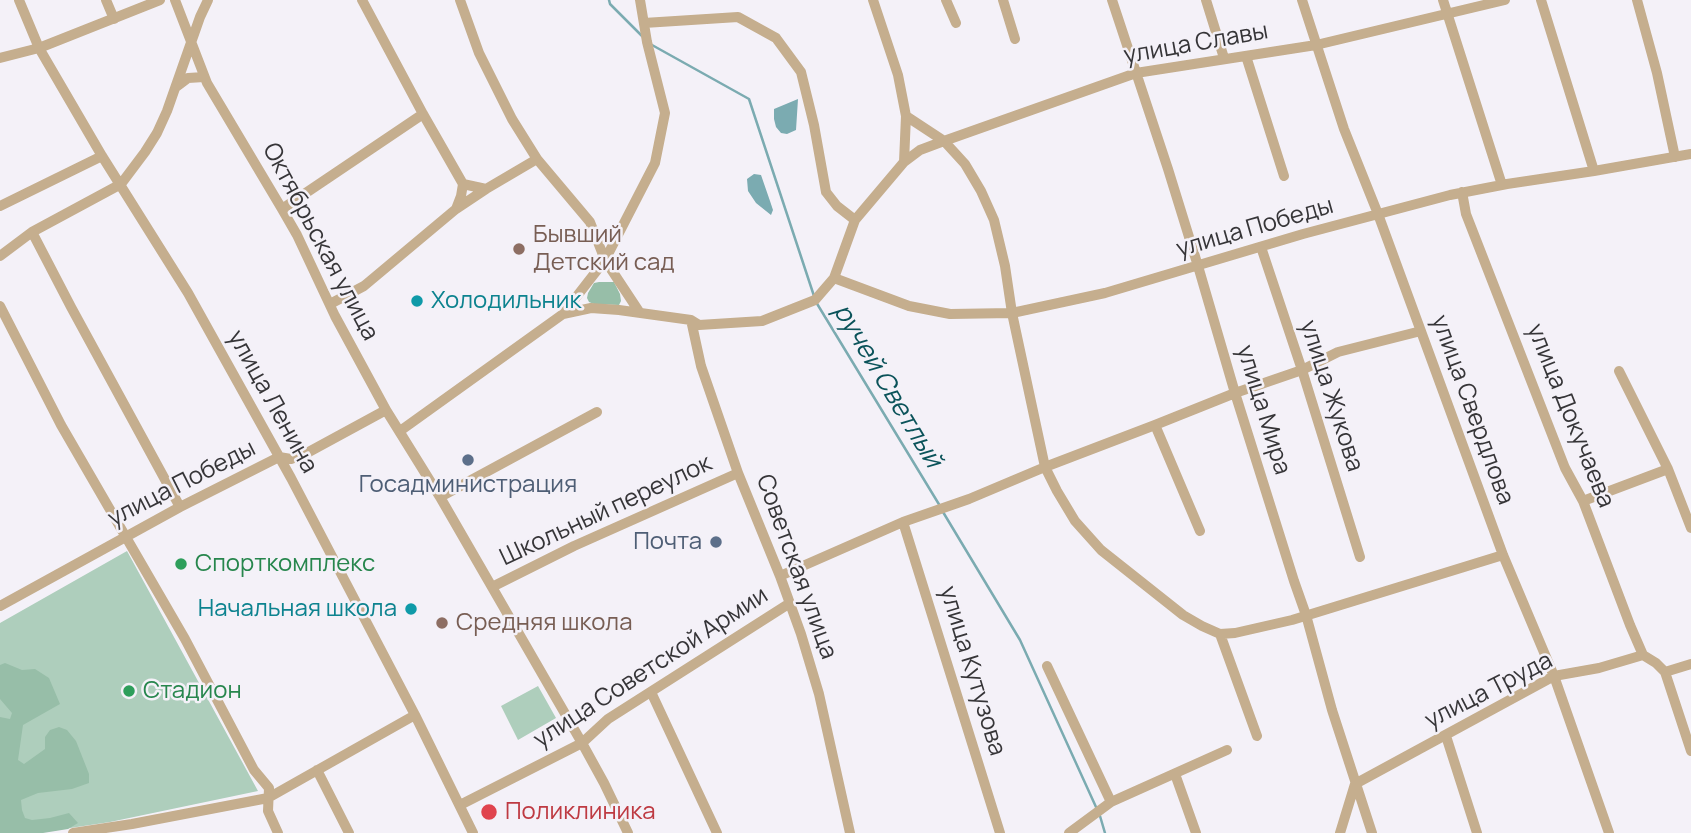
<!DOCTYPE html>
<html>
<head>
<meta charset="utf-8">
<style>
  body { margin:0 }
  canvas { display:block; background:#f4f1f8 }
</style>
</head>
<body>
<canvas width="1691" height="833"></canvas>
<script>
const ctx = document.querySelector('canvas').getContext('2d');
ctx.lineJoin = 'round';
function paint(path, color) { ctx.fillStyle = color; ctx.fill(path, 'evenodd'); }
const shape = rows => new Path2D(rows.map(r => 'M' + r).join(''));
function stroke(path, color, width, dash) { ctx.strokeStyle = color; ctx.lineWidth = width; ctx.lineCap = dash ? 'butt' : 'round'; ctx.setLineDash(dash || []); ctx.stroke(path); }
function drawText(font, color, halo, rows, align = 'center') {
  ctx.font = font + ' Manrope,sans-serif'; ctx.lineWidth = 5; ctx.setLineDash([]); ctx.textBaseline = 'middle'; ctx.strokeStyle = halo; ctx.fillStyle = color; for (const [text, x, y, turn = 0] of rows) {
    ctx.save(); ctx.translate(x, y); ctx.rotate((+turn || 0) * Math.PI / 180); ctx.textAlign = isNaN(turn) ? turn : align; if (halo) ctx.strokeText(text, 0, 0); ctx.fillText(text, 0, 0); ctx.restore();
  }
}
const green = shape([
  [127,551,258,791,110,822,37,833,0,833,0,623],
  [538,686,556,718,518,740,501,706]
]);
const forest = shape([
  [599,282,614,282,620,294,621,301,619,305,594,304,589,302,587,298,588,293,594,283],
  [5,663,22,670,35,669,49,678,60,704,23,725,18,760,24,764,45,749,45,737,50,730,59,727,67,730,76,741,89,774,89,783,72,789,38,793,21,800,22,810,25,818,32,820,50,818,69,813,78,823,68,829,43,833,0,833,0,717,10,719,12,713,0,699,0,665]
]);
const water = shape([
  [798,99,796,130,787,134,781,133,776,127,774,119,774,109],
  [754,174,761,175,770,201,773,210,771,215,756,203,748,191,747,179]
]);
const stream = shape([
  [609,0,610,4,642,36],
  [652,45,749,99,814,296],
  [816,302,940,506],
  [943,512,1020,640,1096,807],
  [1100,816,1105,833]
]);
const minor = shape([
  [19,0,39,48,102,156,188,293,291,478,415,715,473,833],
  [106,0,114,19],
  [175,0,207,83,282,209,297,235,335,316,386,410,440,497,582,743,604,783,628,833],
  [460,0,479,53,512,119,537,159,590,222,605,260,640,313],
  [946,0,956,23],
  [1003,0,1015,39],
  [1112,0,1168,169,1198,266,1235,393,1294,581,1306,615,1332,710,1372,833],
  [1206,0,1224,58],
  [1302,0,1344,129,1378,214,1503,555,1554,676,1609,833],
  [1443,0,1502,185],
  [1541,0,1594,171],
  [1637,0,1657,73,1675,157],
  [644,23,738,17,776,38,801,72,814,125,826,192,837,206,855,220],
  [1246,56,1284,176],
  [0,58,39,48,160,0],
  [176,87,188,78,204,77],
  [906,116,944,141,965,164,981,191,994,220,1005,266,1012,313,1045,467,1057,491,1075,521,1101,550,1183,615,1202,626,1220,634,1235,633,1292,620,1503,555],
  [904,162,920,150,944,141,1136,73,1316,45,1505,0],
  [463,184,486,189,537,159],
  [1462,192,1466,214,1565,468,1583,501,1630,625,1643,655],
  [0,206,102,156],
  [282,209,423,114],
  [456,209,486,189],
  [32,232,71,307,180,507],
  [1261,247,1302,370,1360,557],
  [0,256,32,232,121,184,145,152,157,133,167,111,200,17,208,0],
  [834,278,909,306,950,314,1012,313,1105,293,1303,234,1450,195,1507,184,1594,171,1691,154],
  [330,304,364,286,456,209,461,196,463,184,423,114,362,0],
  [0,306,61,425,185,639,254,770,269,788,268,811,278,833],
  [563,314,591,308,619,310,691,320,699,325,762,321,815,300,834,278,855,220,904,162,906,116,898,75,873,0],
  [691,320,701,366,738,473,780,576,801,634,819,694,850,833],
  [1619,371,1668,469,1691,528],
  [1155,425,1200,531],
  [400,431,563,314,605,260,655,163,665,113,647,42,640,0],
  [440,497,597,412],
  [1583,501,1668,469],
  [903,522,1000,833],
  [780,576,903,522,969,499,1045,467,1155,425,1235,393,1302,370,1338,352,1421,331],
  [492,587,574,546,738,473],
  [0,606,180,507,279,457,291,459,305,454,386,410],
  [1220,634,1257,736],
  [1047,666,1111,802],
  [1665,672,1691,751],
  [651,692,717,833],
  [1446,736,1477,833],
  [317,770,349,833],
  [1175,774,1196,833],
  [460,805,582,743,608,719,790,603],
  [73,833,132,824,268,798,415,715],
  [1069,833,1111,802,1227,750],
  [1340,833,1355,784,1554,676,1599,668,1643,655,1656,663,1665,672,1691,664]
]);
const markers = [
  [519,249,7,"#8d6e63"],
  [417,301,7,"#0f9aa8"],
  [468,460,7,"#5c6f8a"],
  [716,542,7,"#5c6f8a"],
  [181,564,7,"#2e9e5b"],
  [411,609,7,"#0f9aa8"],
  [442,623,7,"#8d6e63"],
  [129,691,7,"#2e9e5b"],
  [489,812,9,"#e0444e"]
];
const streetNames = [
  ["улица Славы",1196,44,-10],
  ["улица Победы",1255,228,-16],
  ["Октябрьская улица",320,242,62],
  ["улица Жукова",1331,396,72],
  ["улица Ленина",272,402,61],
  ["улица Мира",1263,410,73],
  ["улица Свердлова",1472,410,70],
  ["улица Докучаева",1570,416,68],
  ["улица Победы",182,484,-27],
  ["Школьный переулок",606,511,-25],
  ["Советская улица",796,567,70],
  ["улица Советской Армии",651,668,-33],
  ["улица Кутузова",972,671,73],
  ["улица Труда",1489,691,-27]
];
const educationNames = [
  ["Бывший",533,235],
  ["Детский сад",533,263],
  ["Средняя школа",456,623]
];
const cultureNames = [
  ["Холодильник",431,301],
  ["Начальная школа",397,609,"right"]
];
const serviceNames = [
  ["Госадминистрация",468,485],
  ["Почта",702,542,"right"]
];
const leisureNames = [
  ["Спорткомплекс",195,564],
  ["Стадион",143,691]
];
const healthNames = [
  ["Поликлиника",505,812]
];
const waterNames = [
  ["ручей Светлый",887,386,59]
];
paint(green, '#aecebc');
paint(forest, '#97bea8');
paint(water, '#7babb1');
stroke(stream, '#7babb1', 2.5);
stroke(minor, '#c5ae8e', 10);
for (const [x, y, r, color] of markers) { const dot = new Path2D(); dot.arc(x, y, r, 0, 2 * Math.PI); ctx.fillStyle = color; ctx.fill(dot); stroke(dot, '#f4f1f8', 2.5); }
drawText('24px', '#363538', '#f4f1f8', streetNames);
drawText('24px', '#785e54', '#f4f1f8', educationNames, 'left');
drawText('24px', '#0d838f', '#f4f1f8', cultureNames, 'left');
drawText('24px', '#4e5e75', '#f4f1f8', serviceNames);
drawText('24px', '#27864d', '#f4f1f8', leisureNames, 'left');
drawText('24px', '#be3a42', '#f4f1f8', healthNames, 'left');
drawText('italic 26px', '#0b535a', '#f4f1f8', waterNames);
</script>
</body>
</html>
